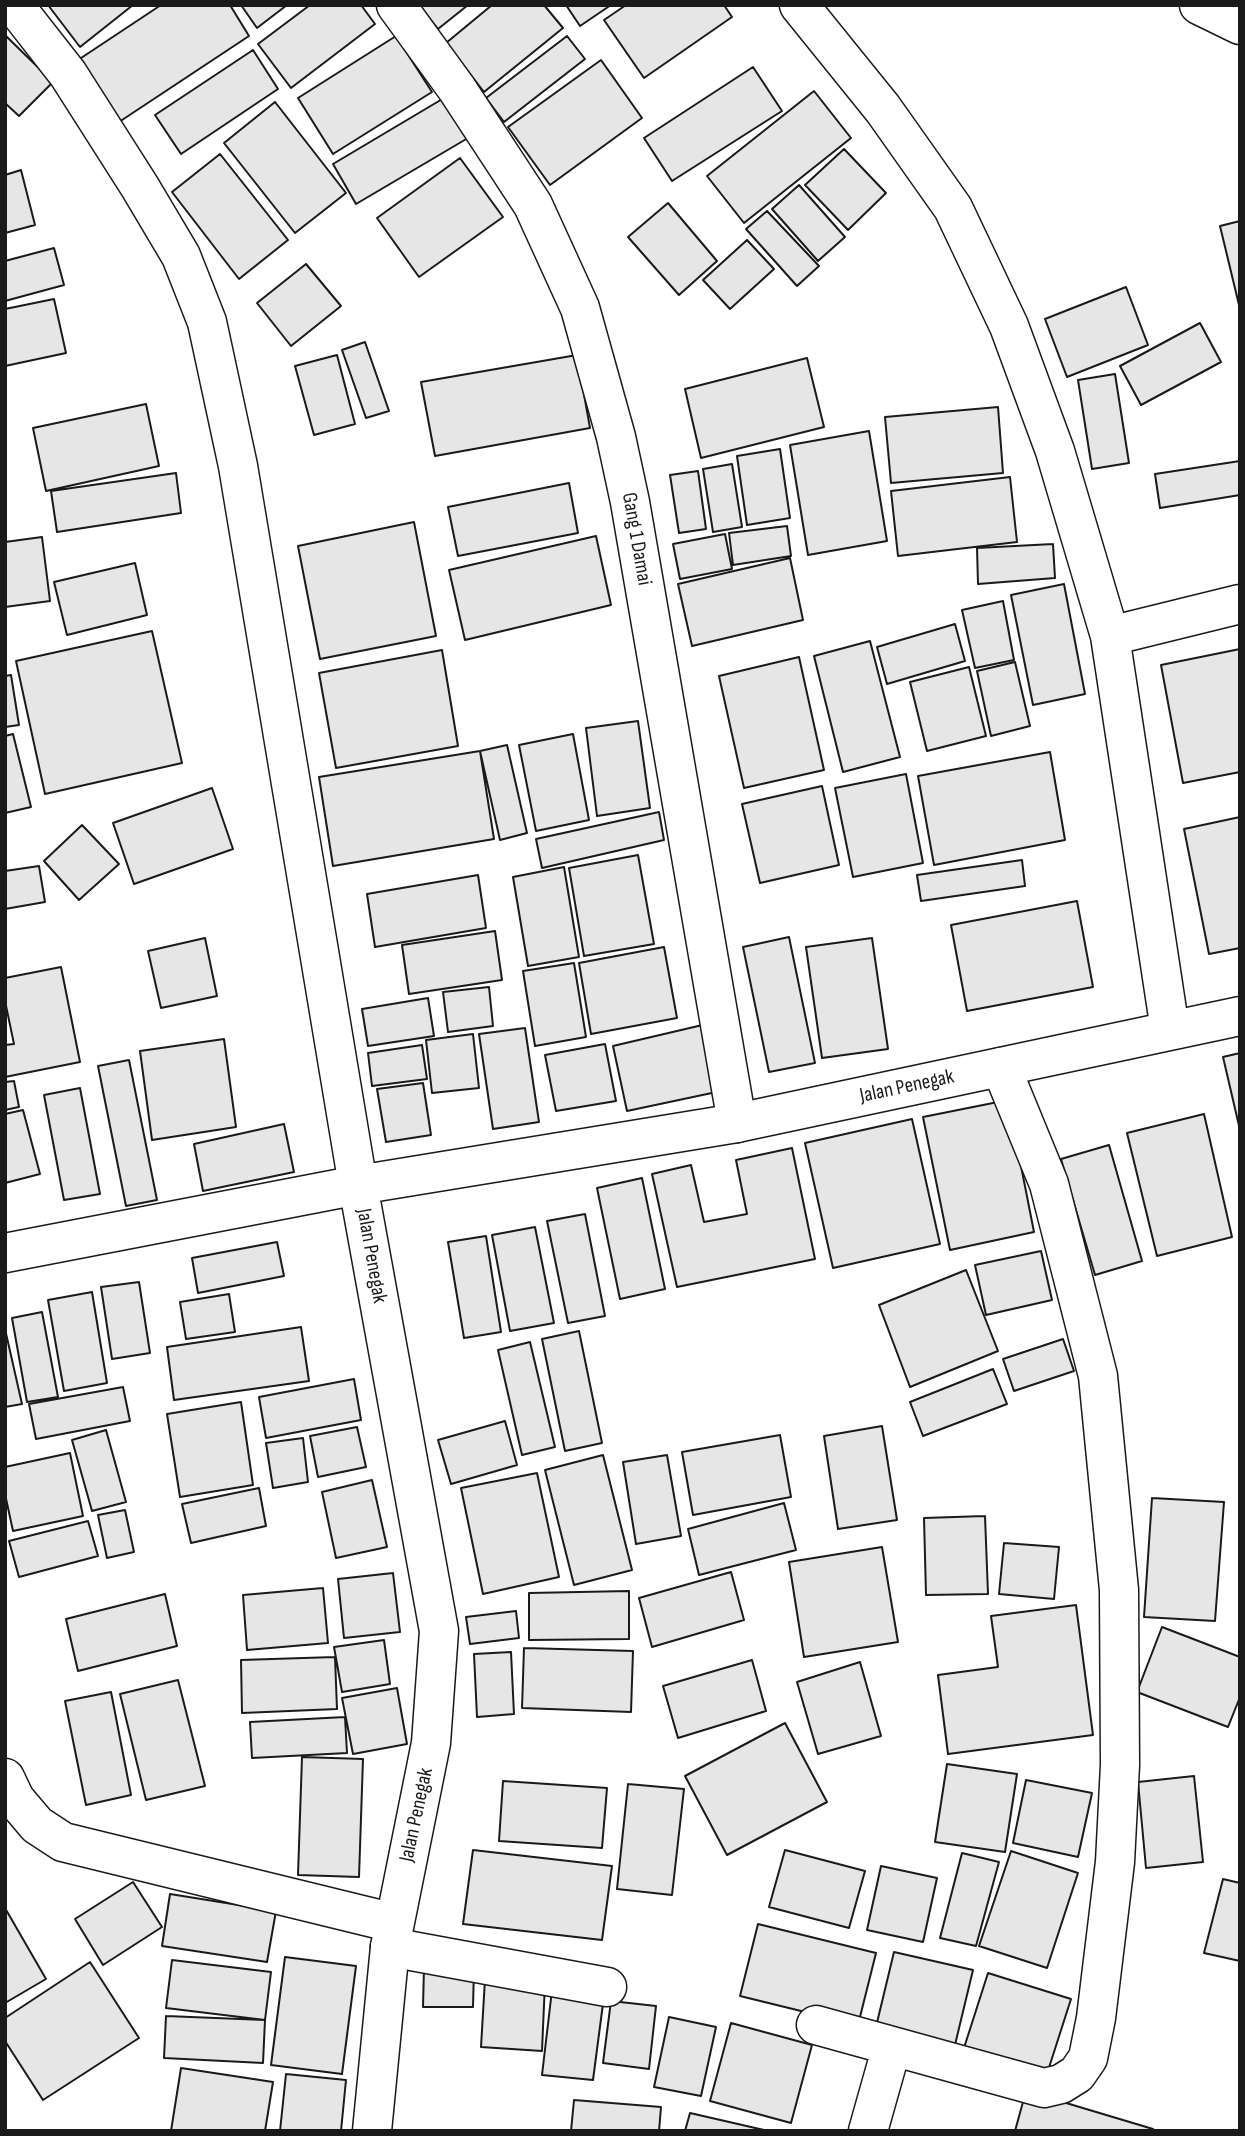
<!DOCTYPE html>
<html>
<head>
<meta charset="utf-8">
<style>
  body { margin:0 }
  #map { position:relative; width:1245px; height:2136px; overflow:hidden; background:#fff; font-family:"Sofia Sans Condensed",sans-serif }
  canvas { display:block }
  .frame { position:absolute; inset:0; border:7px solid #1a1a1a; pointer-events:none }
</style>
</head>
<body>
<div id="map">
<canvas width="1245" height="2136"></canvas>
<div class="frame"></div>
</div>
<script>
const ctx = document.querySelector('canvas').getContext('2d');
ctx.lineJoin = 'round';
function paint(path, color) { ctx.fillStyle = color; ctx.fill(path, 'evenodd'); }
const shape = rows => new Path2D(rows.map(r => 'M' + r).join(''));
function stroke(path, color, width, dash) { ctx.strokeStyle = color; ctx.lineWidth = width; ctx.lineCap = dash ? 'butt' : 'round'; ctx.setLineDash(dash || []); ctx.stroke(path); }
function drawText(font, color, halo, rows, align = 'center') {
  ctx.font = font + ' "Sofia Sans Condensed",sans-serif'; ctx.lineWidth = 5; ctx.setLineDash([]); ctx.textBaseline = 'middle'; ctx.strokeStyle = halo; ctx.fillStyle = color; for (const [text, x, y, turn = 0] of rows) {
    ctx.save(); ctx.translate(x, y); ctx.rotate((+turn || 0) * Math.PI / 180); ctx.textAlign = isNaN(turn) ? turn : align; if (halo) ctx.strokeText(text, 0, 0); ctx.fillText(text, 0, 0); ctx.restore();
  }
}
const building = shape([
  [48,5,133,5,80,47,48,5],
  [161,5,230,5,249,36,116,124,75,62,161,5],
  [241,5,287,5,257,28,241,5],
  [310,5,361,5,375,24,291,88,258,44,310,5],
  [419,5,468,5,438,29,419,5],
  [492,5,544,5,563,28,484,92,446,43,492,5],
  [566,5,611,5,580,26,566,5],
  [626,5,724,5,732,17,644,78,604,20,626,5],
  [6,36,53,82,19,116,5,103,6,36],
  [396,36,432,92,333,154,298,98,396,36],
  [567,36,585,59,504,122,486,98,567,36],
  [253,50,278,89,181,154,155,115,253,50],
  [601,60,642,118,550,185,508,127,601,60],
  [753,67,782,111,672,181,644,138,753,67],
  [814,91,851,138,744,223,707,176,814,91],
  [444,98,468,138,356,204,333,164,444,98],
  [275,102,346,193,295,233,224,143,275,102],
  [844,149,886,193,848,230,805,185,844,149],
  [220,154,288,240,239,279,172,192,220,154],
  [460,158,503,217,419,277,377,218,460,158],
  [21,170,35,225,5,233,5,175,21,170],
  [799,185,845,237,818,261,772,209,799,185],
  [668,203,717,261,679,295,628,237,668,203],
  [767,211,819,266,797,286,746,229,767,211],
  [1240,221,1240,305,1239,305,1220,226,1240,221],
  [747,240,774,269,730,309,703,280,747,240],
  [54,248,64,285,5,301,5,261,54,248],
  [306,264,341,306,291,346,257,303,306,264],
  [1126,287,1148,345,1067,377,1045,319,1126,287],
  [54,299,66,353,5,366,5,309,54,299],
  [1200,323,1221,362,1141,405,1120,366,1200,323],
  [365,342,389,411,366,418,342,350,365,342],
  [337,355,355,424,314,435,295,366,337,355],
  [577,355,590,428,435,456,421,382,577,355],
  [807,358,824,427,701,458,685,389,807,358],
  [1115,374,1129,463,1092,469,1078,380,1115,374],
  [146,404,159,466,46,491,33,428,146,404],
  [998,407,1003,473,891,483,885,417,998,407],
  [869,431,887,541,808,555,790,445,869,431],
  [780,449,790,518,747,525,737,456,780,449],
  [1240,461,1240,495,1160,508,1155,474,1240,461],
  [732,464,742,527,713,532,703,469,732,464],
  [698,471,706,529,679,533,670,475,698,471],
  [176,473,181,513,57,532,51,491,176,473],
  [1010,477,1017,542,898,556,891,491,1010,477],
  [569,483,578,533,458,556,448,507,569,483],
  [414,522,436,636,320,659,298,546,414,522],
  [787,526,791,556,733,565,729,533,787,526],
  [725,534,732,569,680,579,673,544,725,534],
  [596,536,611,605,465,640,449,570,596,536],
  [42,537,50,601,5,607,5,542,42,537],
  [1053,544,1055,578,978,584,977,548,1053,544],
  [790,558,803,620,692,646,678,584,790,558],
  [135,563,147,615,67,635,54,582,135,563],
  [1064,584,1085,694,1033,705,1011,595,1064,584],
  [1003,601,1014,660,975,668,962,610,1003,601],
  [955,624,965,661,887,684,877,647,955,624],
  [152,631,182,763,45,794,16,661,152,631],
  [870,641,900,757,843,772,814,656,870,641],
  [1240,649,1240,772,1183,783,1161,665,1240,649],
  [442,650,458,746,336,768,319,673,442,650],
  [799,657,824,770,744,788,719,676,799,657],
  [1015,662,1030,726,991,736,977,671,1015,662],
  [969,667,986,736,927,751,910,682,969,667],
  [11,675,19,725,5,727,5,676,11,675],
  [638,721,650,808,597,816,586,728,638,721],
  [13,734,31,807,5,813,5,736,13,734],
  [573,734,589,820,536,831,519,745,573,734],
  [507,745,527,833,500,840,480,751,507,745],
  [480,751,494,839,333,866,319,777,480,751],
  [1050,752,1065,840,934,865,918,776,1050,752],
  [906,774,923,863,853,877,835,788,906,774],
  [822,786,839,865,760,883,742,804,822,786],
  [212,788,233,849,134,884,113,823,212,788],
  [659,812,664,840,542,868,536,839,659,812],
  [1240,817,1240,948,1209,954,1184,829,1240,817],
  [82,825,119,864,79,900,44,861,82,825],
  [638,855,654,944,584,956,569,868,638,855],
  [1022,860,1025,886,921,901,917,875,1022,860],
  [39,866,45,902,5,909,5,871,39,866],
  [564,867,579,957,528,966,513,877,564,867],
  [478,875,486,928,375,947,367,894,478,875],
  [1077,901,1093,987,967,1011,951,925,1077,901],
  [495,931,502,980,409,994,402,945,495,931],
  [789,937,815,1063,769,1072,743,947,789,937],
  [205,938,217,996,161,1008,148,951,205,938],
  [872,938,888,1049,822,1058,806,947,872,938],
  [664,947,677,1018,591,1034,579,963,664,947],
  [574,963,586,1037,535,1046,523,971,574,963],
  [61,967,80,1062,5,1077,5,1045,14,1044,5,1001,5,978,61,967],
  [489,987,493,1026,448,1032,443,992,489,987],
  [428,998,434,1036,368,1046,362,1009,428,998],
  [711,1023,726,1090,627,1111,613,1046,711,1023],
  [525,1028,539,1122,493,1129,479,1034,525,1028],
  [473,1034,479,1088,432,1093,426,1040,473,1034],
  [224,1039,236,1127,152,1140,140,1051,224,1039],
  [605,1044,616,1101,556,1111,545,1055,605,1044],
  [422,1045,427,1079,372,1086,368,1053,422,1045],
  [1240,1053,1240,1130,1223,1057,1240,1053],
  [129,1060,157,1200,126,1206,98,1066,129,1060],
  [14,1081,19,1107,5,1110,5,1082,14,1081],
  [423,1083,431,1135,386,1142,377,1089,423,1083],
  [80,1088,100,1194,64,1200,44,1095,80,1088],
  [1008,1100,1034,1232,950,1250,923,1117,1008,1100],
  [23,1110,40,1174,5,1183,5,1114,23,1110],
  [1204,1114,1232,1237,1157,1256,1127,1133,1204,1114],
  [912,1119,940,1244,833,1268,805,1143,912,1119],
  [284,1124,294,1172,203,1191,194,1144,284,1124],
  [1109,1145,1142,1261,1095,1275,1061,1159,1109,1145],
  [792,1148,815,1259,677,1287,652,1174,691,1165,704,1222,747,1214,736,1160,792,1148],
  [642,1178,665,1289,620,1299,597,1188,642,1178],
  [585,1214,605,1316,568,1323,547,1221,585,1214],
  [535,1227,554,1323,510,1331,492,1235,535,1227],
  [486,1236,501,1332,464,1338,448,1242,486,1236],
  [277,1242,284,1276,198,1293,192,1258,277,1242],
  [1041,1251,1052,1300,986,1315,975,1265,1041,1251],
  [966,1270,998,1351,910,1387,879,1305,966,1270],
  [139,1282,150,1353,112,1359,101,1287,139,1282],
  [92,1292,107,1383,64,1391,48,1300,92,1292],
  [229,1294,235,1332,186,1339,180,1302,229,1294],
  [42,1312,58,1397,27,1402,12,1318,42,1312],
  [301,1327,309,1381,174,1400,167,1347,301,1327],
  [5,1329,22,1404,5,1407,5,1329],
  [579,1331,602,1443,565,1451,542,1339,579,1331],
  [1063,1339,1074,1371,1014,1391,1003,1359,1063,1339],
  [530,1342,555,1447,522,1455,498,1350,530,1342],
  [993,1369,1007,1404,923,1436,910,1402,993,1369],
  [354,1379,361,1420,266,1438,259,1397,354,1379],
  [123,1387,130,1421,36,1439,29,1404,123,1387],
  [241,1402,253,1485,180,1497,167,1414,241,1402],
  [505,1421,517,1465,451,1484,438,1440,505,1421],
  [882,1426,897,1520,838,1529,824,1436,882,1426],
  [357,1427,366,1467,318,1477,310,1436,357,1427],
  [106,1430,126,1502,92,1511,72,1440,106,1430],
  [780,1435,791,1497,693,1515,682,1452,780,1435],
  [303,1438,308,1482,273,1488,266,1443,303,1438],
  [70,1453,83,1516,13,1531,5,1494,5,1467,70,1453],
  [603,1455,632,1570,574,1585,545,1470,603,1455],
  [667,1455,681,1536,636,1544,623,1462,667,1455],
  [537,1473,559,1577,483,1594,461,1488,537,1473],
  [372,1480,387,1547,336,1558,322,1492,372,1480],
  [259,1488,266,1526,191,1543,182,1504,259,1488],
  [1152,1498,1224,1502,1215,1621,1144,1617,1152,1498],
  [784,1503,796,1550,699,1575,688,1529,784,1503],
  [125,1510,134,1552,107,1558,98,1515,125,1510],
  [985,1516,988,1594,926,1595,924,1518,985,1516],
  [88,1521,98,1556,19,1577,9,1541,88,1521],
  [1004,1543,1059,1547,1054,1599,999,1594,1004,1543],
  [882,1547,898,1642,804,1657,789,1562,882,1547],
  [731,1572,744,1620,652,1647,639,1598,731,1572],
  [393,1573,400,1632,344,1638,338,1579,393,1573],
  [323,1588,328,1643,247,1650,243,1595,323,1588],
  [629,1591,629,1639,529,1640,529,1593,629,1591],
  [165,1594,177,1646,78,1671,66,1619,165,1594],
  [1076,1605,1093,1735,948,1754,938,1675,998,1667,991,1616,1076,1605],
  [516,1611,519,1638,470,1644,466,1617,516,1611],
  [1162,1627,1240,1657,1240,1697,1228,1727,1137,1692,1162,1627],
  [384,1640,390,1684,342,1692,334,1647,384,1640],
  [524,1648,633,1651,631,1712,522,1708,524,1648],
  [511,1652,514,1714,477,1717,474,1654,511,1652],
  [335,1657,337,1709,242,1713,241,1660,335,1657],
  [752,1660,766,1711,678,1738,663,1686,752,1660],
  [860,1662,881,1736,818,1754,797,1682,860,1662],
  [178,1680,205,1786,146,1800,120,1694,178,1680],
  [397,1688,407,1744,353,1754,342,1698,397,1688],
  [111,1692,131,1795,86,1805,65,1701,111,1692],
  [345,1717,347,1753,252,1758,250,1722,345,1717],
  [785,1723,827,1802,727,1855,685,1776,785,1723],
  [302,1757,363,1759,359,1877,298,1875,302,1757],
  [947,1764,1017,1774,1005,1852,935,1842,947,1764],
  [1194,1776,1203,1862,1146,1868,1138,1782,1194,1776],
  [1026,1780,1092,1793,1078,1857,1013,1843,1026,1780],
  [503,1781,607,1788,602,1848,499,1841,503,1781],
  [628,1784,684,1789,672,1895,617,1889,628,1784],
  [473,1850,612,1866,602,1940,463,1924,473,1850],
  [785,1850,865,1871,849,1928,769,1907,785,1850],
  [1011,1851,1078,1873,1047,1968,979,1946,1011,1851],
  [962,1853,999,1862,976,1946,940,1938,962,1853],
  [881,1866,937,1878,923,1942,867,1930,881,1866],
  [1223,1879,1240,1883,1240,1961,1204,1953,1223,1879],
  [133,1882,162,1927,103,1965,75,1919,133,1882],
  [170,1894,276,1911,267,1962,162,1946,170,1894],
  [5,1908,46,1979,5,2003,5,1908],
  [758,1924,876,1953,858,2025,740,1996,758,1924],
  [894,1952,973,1970,954,2049,875,2031,894,1952],
  [285,1957,356,1966,342,2074,271,2065,285,1957],
  [172,1960,271,1972,265,2020,166,2008,172,1960],
  [90,1962,139,2038,43,2100,5,2041,5,2018,90,1962],
  [424,1967,474,1968,473,2007,423,2007,424,1967],
  [988,1973,1071,1999,1046,2077,963,2051,988,1973],
  [485,1979,545,1982,542,2051,481,2047,485,1979],
  [552,1990,604,1996,593,2080,542,2075,552,1990],
  [611,2001,656,2006,649,2069,603,2063,611,2001],
  [166,2016,265,2020,263,2063,164,2058,166,2016],
  [669,2017,716,2027,701,2096,654,2087,669,2017],
  [731,2023,812,2045,791,2123,710,2101,731,2023],
  [181,2068,273,2082,265,2131,171,2131,181,2068],
  [286,2074,346,2080,341,2131,280,2131,286,2074],
  [1026,2091,1153,2129,1153,2131,1015,2131,1026,2091],
  [574,2100,661,2107,659,2131,571,2131,574,2100],
  [690,2113,764,2130,685,2131,690,2113]
]);
const minor = shape([
  [396,5,457,89,533,205,580,308,616,437,630,502,737,1123],
  [799,5,883,109,953,208,1009,326,1055,451,1110,636,1170,1030],
  [1199,5,1240,25],
  [1110,636,1240,604],
  [5,1253,358,1185,238,466,207,322,181,256,140,187,68,74,14,5],
  [5,1778,15,1799,37,1825,63,1842,394,1923],
  [390,1947,607,1987],
  [816,2025,1044,2088,1061,2084,1077,2074,1088,2058,1096,2018,1115,1862,1120,1765,1119,1590,1098,1376,1049,1184,1001,1067],
  [868,2131,892,2046]
]);
const tertiary = shape([
  [372,2131,390,1947,431,1743,439,1631,358,1185,737,1123,1240,1016]
]);
const streetNames = [
  ["Gang 1 Damai",636,539,80],
  ["Jalan Penegak",907,1087,-12],
  ["Jalan Penegak",371,1256,80],
  ["Jalan Penegak",417,1815,-78]
];
paint(building, '#e6e6e6');
stroke(building, '#1a1a1a', 2);
stroke(minor, '#1a1a1a', 41);
stroke(tertiary, '#1a1a1a', 41);
stroke(minor, '#fff', 38);
stroke(tertiary, '#fff', 38);
drawText('21px', '#1a1a1a', '#fff', streetNames);
</script>
</body>
</html>
